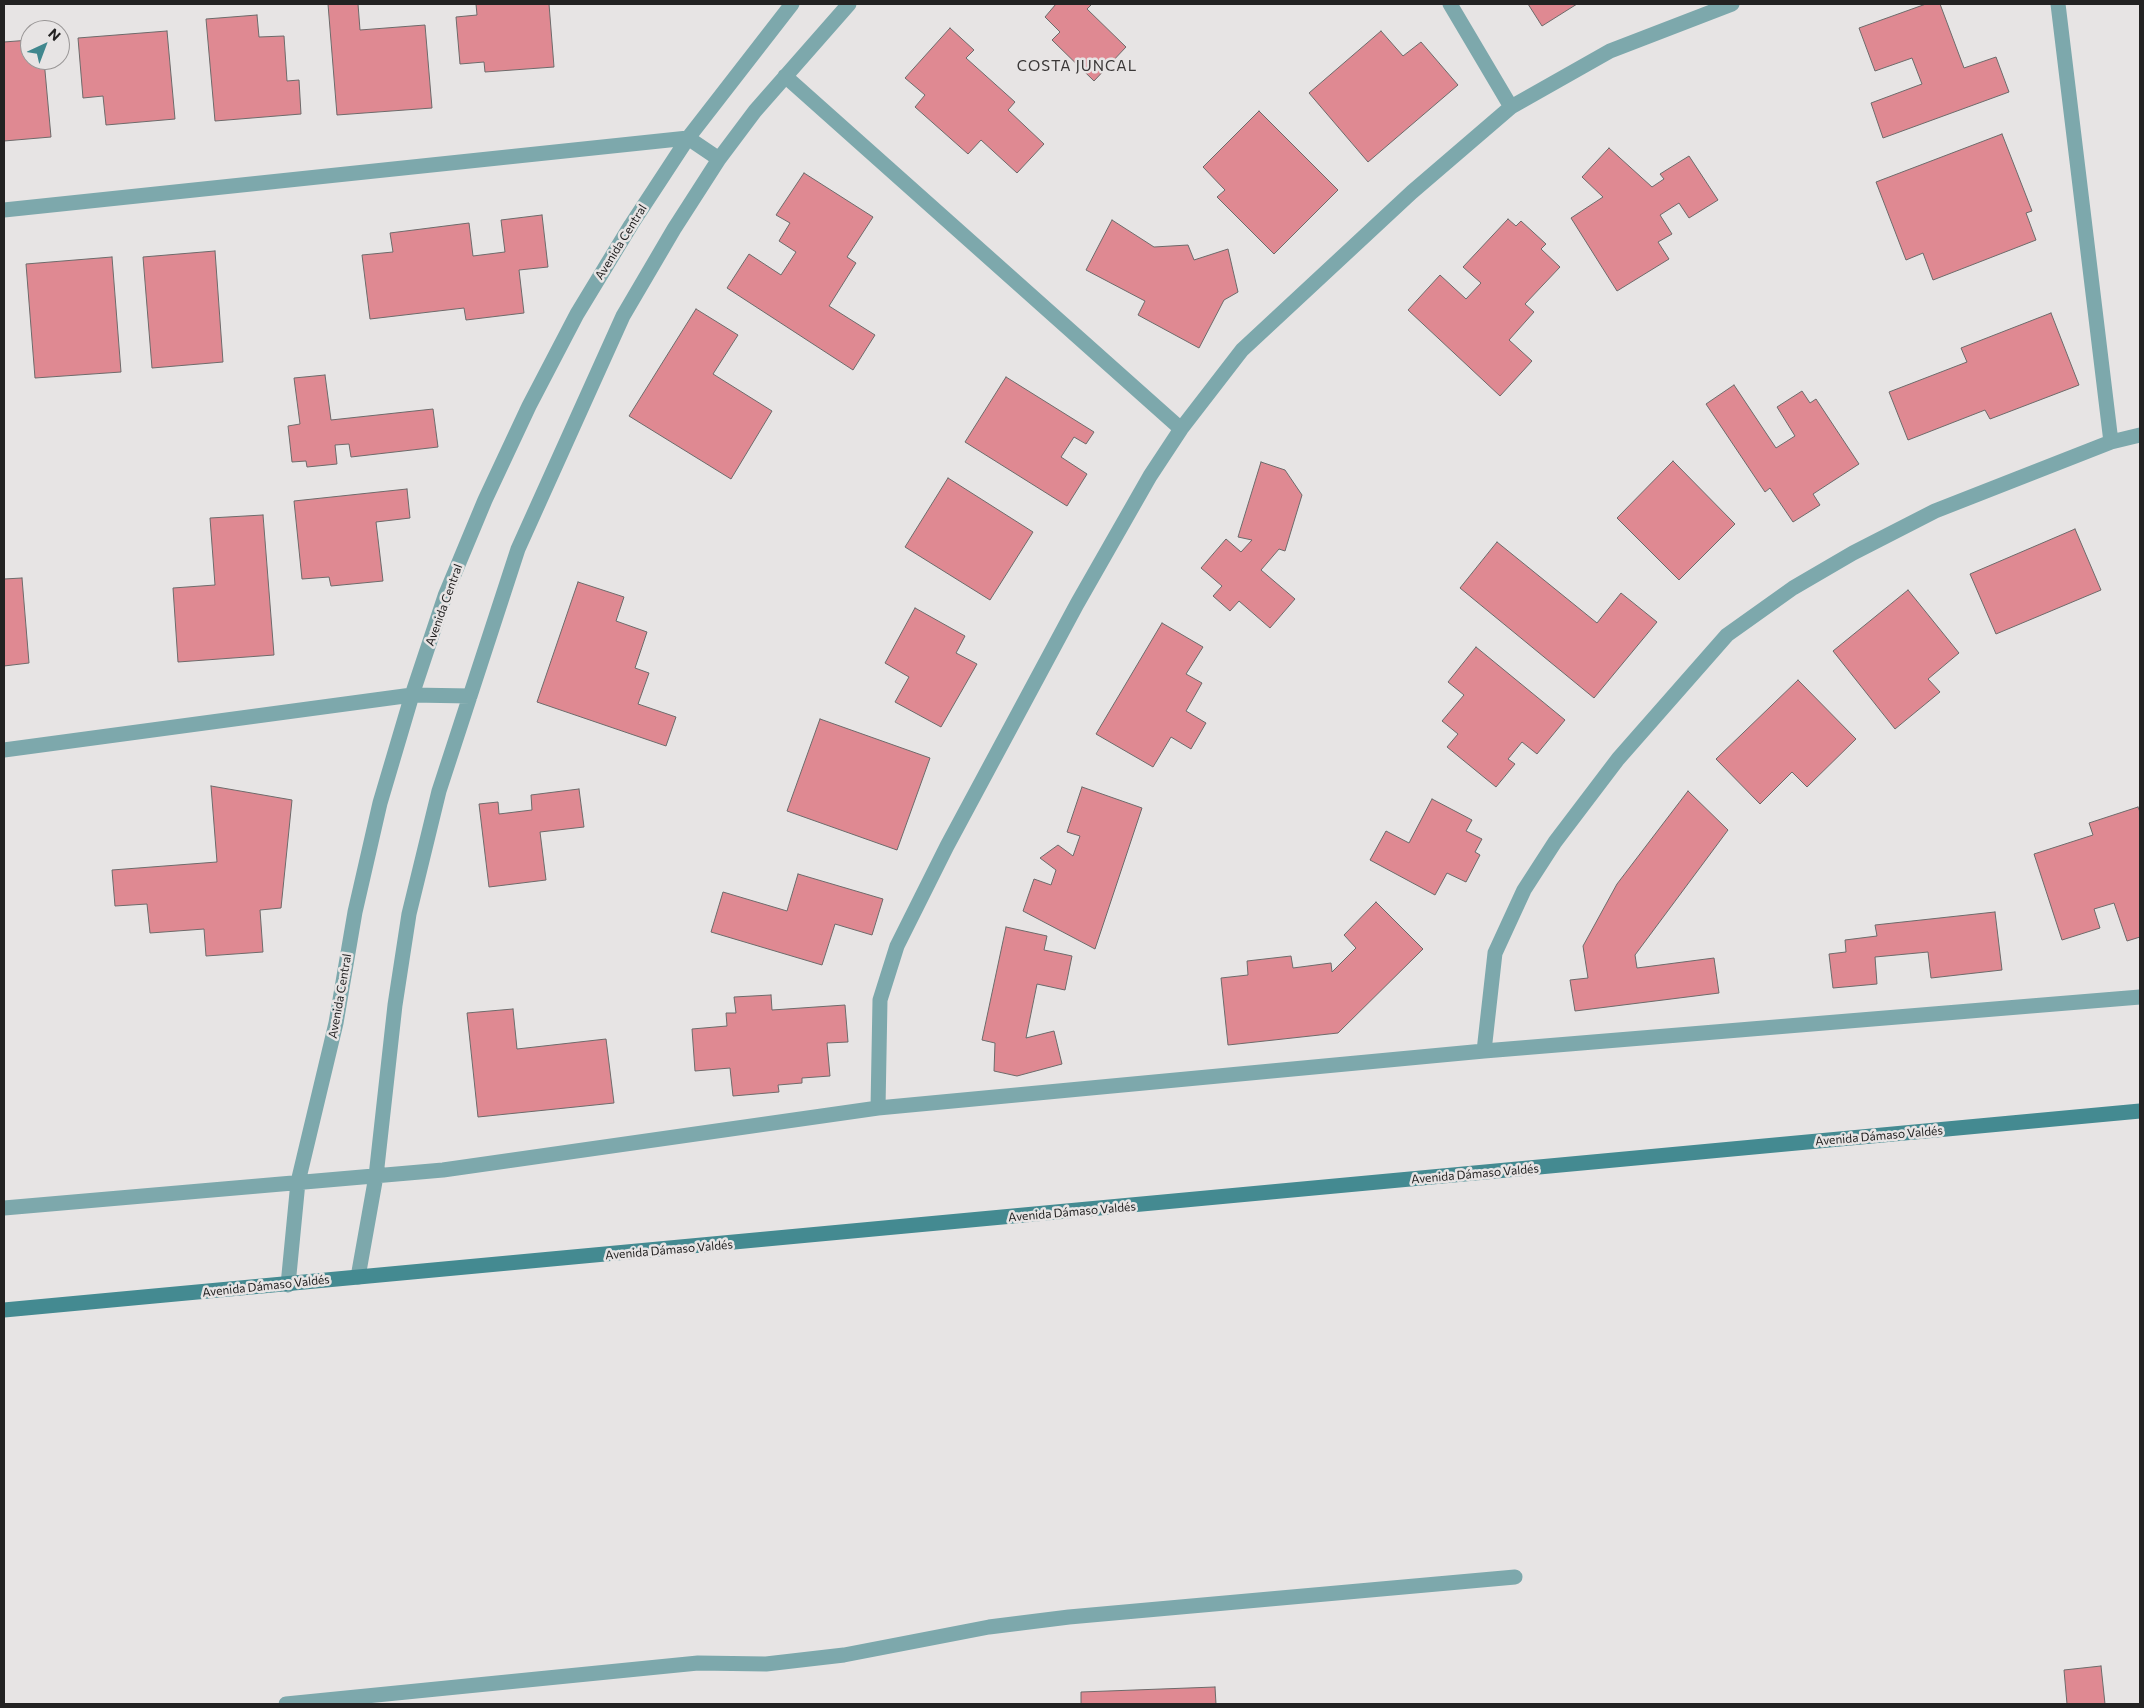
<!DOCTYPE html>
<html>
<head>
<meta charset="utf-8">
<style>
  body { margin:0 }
  #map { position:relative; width:2144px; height:1708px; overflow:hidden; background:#e7e4e4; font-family:Commissioner,sans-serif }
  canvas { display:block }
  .frame { position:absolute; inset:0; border:5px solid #232222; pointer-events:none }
  .north { position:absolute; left:20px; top:20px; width:50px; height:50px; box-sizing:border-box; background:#e7e4e4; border:1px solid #999696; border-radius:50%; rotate:43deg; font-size:14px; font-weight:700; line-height:20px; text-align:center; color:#232222 }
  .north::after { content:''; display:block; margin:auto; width:18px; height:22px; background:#40878e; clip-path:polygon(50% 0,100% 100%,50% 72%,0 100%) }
</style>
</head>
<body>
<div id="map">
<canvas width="2144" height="1708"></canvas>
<div class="frame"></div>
<div class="north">N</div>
</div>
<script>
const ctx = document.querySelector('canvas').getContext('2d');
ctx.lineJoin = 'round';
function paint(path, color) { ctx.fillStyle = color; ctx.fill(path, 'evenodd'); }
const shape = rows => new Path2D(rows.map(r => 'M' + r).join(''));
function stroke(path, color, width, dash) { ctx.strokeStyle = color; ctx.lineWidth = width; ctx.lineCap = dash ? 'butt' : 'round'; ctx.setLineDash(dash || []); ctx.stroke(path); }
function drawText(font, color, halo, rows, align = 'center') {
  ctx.font = font + ' Commissioner,sans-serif'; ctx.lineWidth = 5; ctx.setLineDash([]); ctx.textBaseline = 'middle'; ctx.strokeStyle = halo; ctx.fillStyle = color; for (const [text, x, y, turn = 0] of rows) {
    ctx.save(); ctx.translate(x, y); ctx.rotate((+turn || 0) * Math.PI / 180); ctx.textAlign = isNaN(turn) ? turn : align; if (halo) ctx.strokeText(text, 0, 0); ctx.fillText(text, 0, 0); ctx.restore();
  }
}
const building = shape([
  [328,4,358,4,360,30,425,25,432,108,337,115,328,4],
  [476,4,549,4,554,67,485,72,484,62,460,64,456,17,477,15,476,4],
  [1056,4,1092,4,1087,9,1126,47,1094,81,1052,40,1060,32,1045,17,1056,4],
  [1528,4,1577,4,1542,26,1528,4],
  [1926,4,1940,4,1964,68,1996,57,2009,92,1883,138,1871,103,1922,84,1912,58,1875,71,1859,28,1926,4],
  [257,15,259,37,284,36,287,81,299,80,301,114,215,121,206,19,257,15],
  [950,28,974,50,966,58,1015,102,1008,110,1044,144,1017,173,981,140,968,154,915,107,925,95,905,78,950,28],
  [167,31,175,119,106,125,103,96,83,98,78,38,167,31],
  [1381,31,1403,56,1421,42,1458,85,1368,162,1309,93,1381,31],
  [30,40,30,60,44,60,51,137,4,141,4,42,30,40],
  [1259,111,1338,190,1274,254,1217,197,1225,190,1203,167,1259,111],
  [2002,134,2032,211,2026,213,2036,240,1933,280,1923,253,1906,260,1876,182,2002,134],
  [1609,148,1652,187,1664,179,1660,174,1689,156,1718,200,1689,218,1679,203,1660,215,1672,234,1658,242,1669,259,1617,291,1571,218,1603,197,1582,177,1609,148],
  [804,173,873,217,847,257,856,263,829,306,875,335,853,370,727,288,749,254,781,275,796,252,779,241,790,223,776,215,804,173],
  [542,215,548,267,519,270,524,313,466,320,464,308,370,319,362,255,393,252,390,233,469,223,473,256,505,252,501,220,542,215],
  [1508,219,1516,226,1521,221,1546,244,1541,249,1560,267,1525,304,1534,312,1509,340,1532,361,1500,396,1408,310,1440,275,1466,299,1481,283,1463,267,1508,219],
  [1112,220,1154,247,1188,245,1194,260,1228,249,1238,292,1224,300,1199,348,1138,315,1145,301,1086,270,1112,220],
  [215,251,223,362,152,368,143,257,215,251],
  [112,257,121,372,35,378,26,264,112,257],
  [696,309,738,335,713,374,772,411,731,479,629,416,696,309],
  [2051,313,2079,385,1990,419,1985,410,1908,440,1889,392,1967,362,1961,348,2051,313],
  [325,375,331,420,433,409,438,447,351,457,349,444,335,445,337,464,307,467,306,461,292,462,288,426,300,424,294,378,325,375],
  [1006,377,1094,432,1086,444,1074,437,1061,457,1087,474,1067,506,965,442,1006,377],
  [1734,385,1776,448,1795,436,1777,407,1802,391,1810,403,1816,399,1859,464,1813,494,1820,505,1793,522,1770,488,1765,492,1706,404,1734,385],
  [1673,461,1735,524,1679,580,1617,518,1673,461],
  [1261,462,1285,470,1302,495,1285,551,1279,549,1261,570,1295,599,1270,628,1239,601,1230,611,1213,596,1222,586,1201,568,1226,539,1241,552,1252,540,1238,537,1261,462],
  [948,478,1033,532,990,600,905,547,948,478],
  [407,489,410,518,376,522,383,581,331,586,329,577,302,579,294,501,407,489],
  [263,515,274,655,178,662,173,588,215,585,210,518,263,515],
  [2075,529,2101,590,1996,634,1970,574,2075,529],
  [1497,542,1597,623,1621,593,1657,622,1594,698,1460,588,1497,542],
  [22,578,29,663,4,666,4,579,22,578],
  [578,582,624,597,616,621,647,632,635,668,649,673,638,704,676,717,666,746,537,702,578,582],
  [1908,590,1959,653,1928,679,1940,692,1895,729,1833,651,1908,590],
  [915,608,965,636,956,653,977,664,941,727,895,702,909,677,885,663,915,608],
  [1162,623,1203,647,1186,674,1202,683,1186,711,1206,723,1191,749,1171,737,1153,767,1096,734,1162,623],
  [1476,647,1565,720,1537,754,1522,742,1508,759,1515,764,1496,787,1447,747,1458,734,1442,721,1464,695,1448,682,1476,647],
  [1798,680,1856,739,1807,787,1792,772,1760,804,1716,759,1798,680],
  [820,719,930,758,897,850,787,811,820,719],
  [211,786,292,800,281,908,260,910,263,952,206,956,204,929,150,933,147,904,115,906,112,870,217,862,211,786],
  [1082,787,1142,808,1095,949,1023,911,1034,879,1051,885,1056,870,1040,858,1058,845,1073,856,1080,836,1067,832,1082,787],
  [579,789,584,827,540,832,546,880,489,887,479,804,498,802,499,814,532,810,531,795,579,789],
  [1688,791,1728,830,1635,955,1637,968,1714,958,1719,993,1575,1011,1570,980,1588,978,1583,946,1617,884,1688,791],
  [1432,799,1472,820,1466,831,1482,839,1475,852,1480,855,1466,882,1447,873,1435,895,1370,860,1386,831,1409,843,1432,799],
  [2138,807,2140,812,2140,937,2127,941,2114,903,2094,909,2100,928,2062,940,2034,854,2093,835,2089,823,2138,807],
  [798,874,883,899,872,935,835,924,822,965,711,932,723,892,787,911,798,874],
  [1376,902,1423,949,1338,1033,1228,1045,1221,978,1248,975,1247,961,1291,956,1293,968,1331,963,1332,972,1356,948,1344,935,1376,902],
  [1995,912,2002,970,1931,978,1928,952,1875,957,1877,984,1833,988,1829,954,1846,952,1845,940,1877,936,1875,925,1995,912],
  [1006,927,1047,936,1044,950,1072,956,1065,990,1037,984,1026,1038,1054,1031,1062,1064,1017,1076,994,1071,995,1043,982,1040,1006,927],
  [771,995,772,1010,845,1005,848,1042,827,1043,830,1076,802,1078,802,1083,778,1085,779,1092,733,1096,730,1068,695,1071,692,1029,727,1026,726,1013,736,1013,734,997,771,995],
  [513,1009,517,1049,606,1039,614,1103,478,1117,467,1013,513,1009],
  [2101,1666,2105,1704,2067,1704,2064,1670,2101,1666],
  [1215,1687,1216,1704,1081,1704,1081,1692,1215,1687]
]);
const lane = shape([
  [286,1704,698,1663,766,1664,844,1655,989,1627,1069,1617,1515,1577]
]);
const street = shape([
  [1450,4,1511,107],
  [2058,4,2111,442,2140,435],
  [785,76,1181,429],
  [4,210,688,138,719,159],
  [4,750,412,695,470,696],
  [1484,1051,1495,953,1524,890,1555,842,1618,759,1727,635,1793,588,1853,553,1935,511,2111,442],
  [878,1108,880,1000,897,946,947,846,1077,604,1150,476,1181,429,1242,350,1412,192,1511,107,1610,51,1732,4],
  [4,1208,443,1170,878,1108,1484,1051,2140,997],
  [358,1277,376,1176,395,1005,409,914,439,791,518,549,623,316,674,229,719,159,755,111,849,4],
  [288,1285,298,1182,336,1023,355,912,380,803,412,695,445,596,485,500,529,406,577,314,631,225,688,138,792,4]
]);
const secondary = shape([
  [4,1310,2140,1111]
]);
const streetNames = [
  ["Avenida Central",621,242,-58],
  ["Avenida Central",444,605,-70],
  ["Avenida Central",340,996,-80],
  ["Avenida Dámaso Valdés",1879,1136,-5],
  ["Avenida Dámaso Valdés",1475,1174,-5],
  ["Avenida Dámaso Valdés",1072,1212,-5],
  ["Avenida Dámaso Valdés",669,1250,-5],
  ["Avenida Dámaso Valdés",266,1286,-6]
];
const quarterNames = [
  ["COSTA JUNCAL",1077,66]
];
paint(building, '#df8992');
stroke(building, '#6d6a6a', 1);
stroke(lane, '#7da8ac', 15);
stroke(street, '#7da8ac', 15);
stroke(secondary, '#448a91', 15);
drawText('12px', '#232222', '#e7e4e4', streetNames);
ctx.letterSpacing = '1px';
drawText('15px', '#3a3737', '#e7e4e4', quarterNames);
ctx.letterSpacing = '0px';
</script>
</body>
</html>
